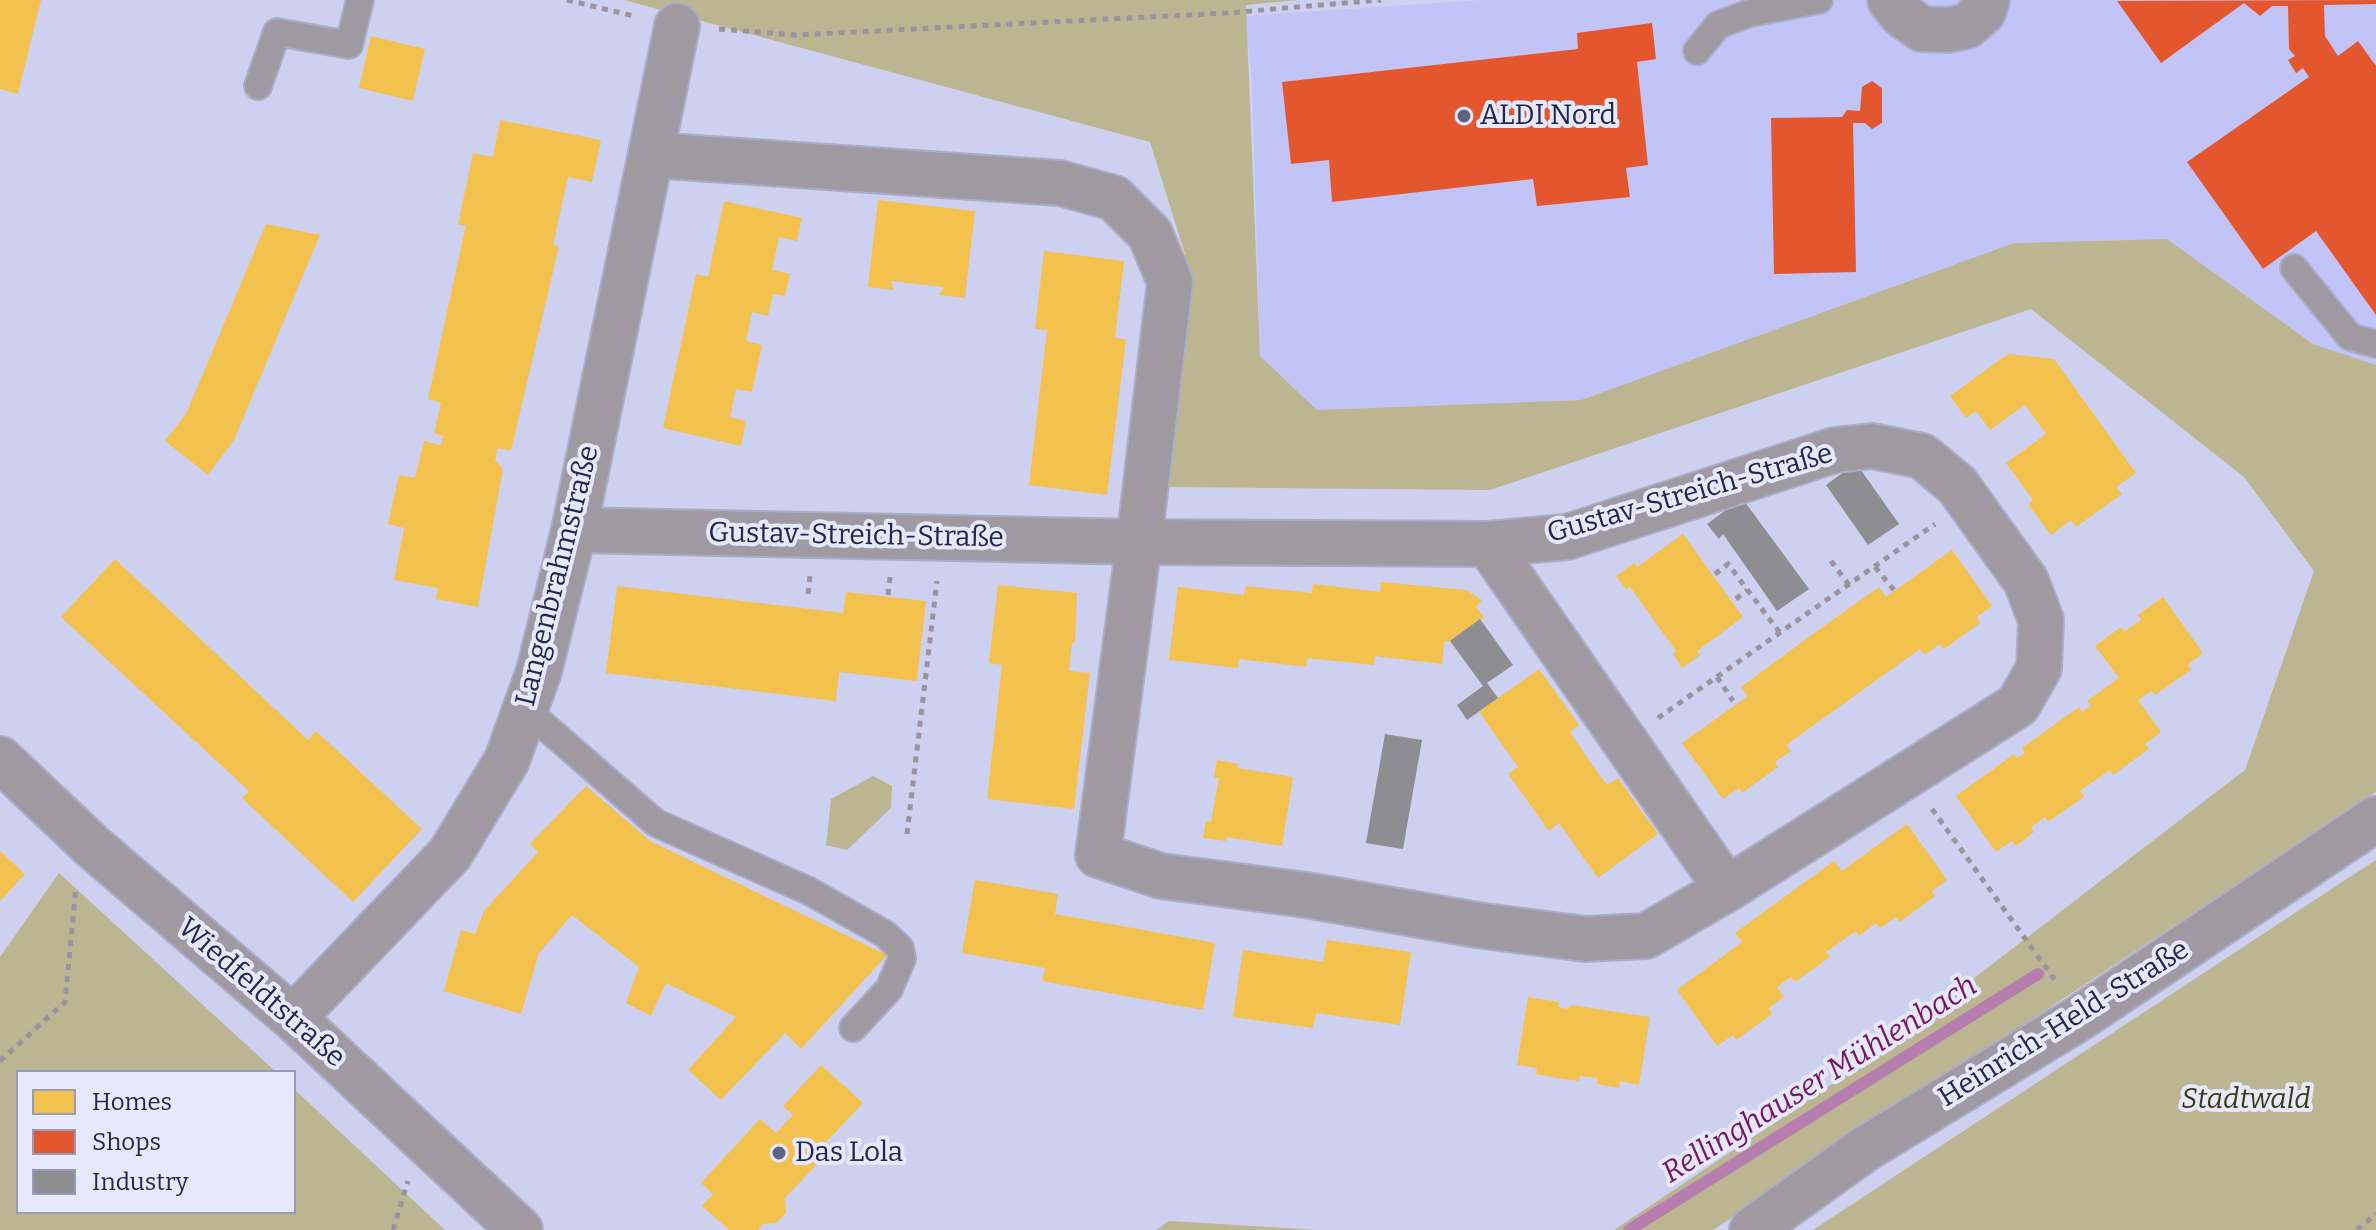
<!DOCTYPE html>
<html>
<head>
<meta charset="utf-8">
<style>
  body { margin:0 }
  #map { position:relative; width:2376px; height:1230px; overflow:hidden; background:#ced0f0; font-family:Bitter,serif }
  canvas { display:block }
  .legend { position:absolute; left:16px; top:1070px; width:280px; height:144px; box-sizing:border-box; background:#e5e8ff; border:2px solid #999bb4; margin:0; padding:10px 14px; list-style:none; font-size:24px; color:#262743 }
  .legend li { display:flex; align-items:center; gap:16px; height:40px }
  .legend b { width:40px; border:2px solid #999bb4 }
</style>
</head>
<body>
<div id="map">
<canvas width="2376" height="1230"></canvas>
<ul class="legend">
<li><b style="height:22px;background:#f2c14e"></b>Homes</li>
<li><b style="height:22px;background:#e4572e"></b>Shops</li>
<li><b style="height:22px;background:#8d8d92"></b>Industry</li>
</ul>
</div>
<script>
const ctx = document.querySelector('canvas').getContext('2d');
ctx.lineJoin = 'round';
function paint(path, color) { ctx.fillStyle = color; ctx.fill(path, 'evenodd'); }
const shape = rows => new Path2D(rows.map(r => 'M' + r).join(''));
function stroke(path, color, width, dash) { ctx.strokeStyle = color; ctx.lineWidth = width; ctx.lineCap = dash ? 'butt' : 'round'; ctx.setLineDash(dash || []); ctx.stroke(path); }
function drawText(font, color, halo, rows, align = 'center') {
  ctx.font = font + ' Bitter,serif'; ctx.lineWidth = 8; ctx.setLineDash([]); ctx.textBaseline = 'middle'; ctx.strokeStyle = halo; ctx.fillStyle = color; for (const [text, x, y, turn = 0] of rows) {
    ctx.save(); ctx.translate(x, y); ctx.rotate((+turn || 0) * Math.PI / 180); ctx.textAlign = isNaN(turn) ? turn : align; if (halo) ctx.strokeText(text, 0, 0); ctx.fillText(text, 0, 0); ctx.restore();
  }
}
const built = shape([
  [1481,0,2376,0,2376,365,2313,344,2167,239,2014,243,1581,400,1317,410,1260,356,1252,78,1245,16]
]);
const green = shape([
  [624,0,1298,0,1246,5,1260,356,1317,410,1581,400,2014,243,2167,239,2313,344,2376,365,2376,792,1713,1230,1614,1230,1865,1062,2245,770,2314,571,2244,477,2031,309,1490,490,1162,487,1185,254,1150,142],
  [873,776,892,786,891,808,847,850,826,845,831,799],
  [2376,860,2376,1230,1813,1230,2304,907],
  [59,873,276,1072,18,1072,18,1212,294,1212,294,1089,445,1230,0,1230,0,957],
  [1169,1221,1319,1230,1156,1230]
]);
const homes = shape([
  [0,0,41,0,18,94,0,89],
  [371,36,425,49,413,101,359,88],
  [500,120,601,140,592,182,568,177,553,245,559,246,511,451,498,448,495,460,503,469,478,607,436,599,438,588,394,580,404,528,388,524,399,475,415,478,424,441,441,445,443,436,434,433,441,403,428,399,466,225,458,225,473,153,493,157],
  [878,200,975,211,965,298,939,295,944,287,891,281,894,290,868,287],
  [724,201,802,218,797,241,779,237,772,270,790,274,785,296,773,294,768,316,752,312,746,341,762,345,752,392,736,389,730,417,746,421,741,446,663,428,696,274,708,277],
  [266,224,320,235,234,440,208,475,165,441,186,414],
  [1044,251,1124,261,1115,338,1126,339,1107,495,1029,485,1047,330,1035,329],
  [2008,354,2054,359,2136,473,2116,487,2122,494,2076,527,2071,520,2051,535,2028,504,2033,500,2006,463,2046,434,2025,405,1990,430,1976,411,1966,418,1950,396],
  [1683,534,1743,617,1697,651,1700,655,1682,668,1673,654,1676,651,1630,587,1626,589,1616,576,1634,563,1637,567],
  [1952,550,1992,606,1977,617,1980,623,1944,649,1940,644,1925,655,1920,649,1786,745,1791,751,1775,762,1778,767,1742,793,1739,788,1723,799,1682,743,1748,696,1741,687,1824,626,1879,587,1886,597],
  [115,559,308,740,316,731,422,829,353,902,242,798,249,791,61,617],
  [1381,582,1466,590,1482,600,1476,607,1484,617,1450,641,1444,642,1442,664,1375,656,1374,665,1307,658,1306,667,1239,659,1238,668,1169,660,1178,587,1244,595,1246,586,1312,593,1313,584,1380,592],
  [998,585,1077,593,1075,643,1072,643,1069,671,1090,673,1074,809,987,799,1002,665,989,663],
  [617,586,843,613,846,592,926,601,917,681,839,672,836,701,606,673],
  [2163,597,2203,653,2188,665,2191,670,2155,695,2152,691,2138,700,2161,732,2145,744,2149,749,2113,775,2110,770,2080,791,2084,797,2048,822,2045,817,2031,827,2034,832,2016,846,2012,841,1996,852,1956,796,2014,754,2017,758,2025,753,2022,748,2079,707,2082,712,2091,706,2087,701,2119,678,2095,646,2121,627,2124,632,2132,626,2141,620,2138,615],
  [1539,669,1579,725,1570,732,1588,759,1607,785,1618,778,1658,834,1598,878,1559,823,1549,831,1508,774,1518,767,1479,712],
  [1217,760,1238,764,1237,768,1293,777,1282,846,1226,837,1226,841,1203,838,1206,821,1211,822,1219,778,1214,777],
  [586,786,650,841,887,955,801,1049,785,1033,721,1100,688,1070,736,1017,666,983,651,1016,626,1003,639,967,572,915,539,953,521,1014,444,991,461,930,475,934,484,911,538,852,530,844],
  [1907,824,1947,880,1932,891,1935,896,1900,922,1896,917,1880,928,1876,923,1859,936,1856,931,1826,952,1830,957,1812,970,1795,982,1791,977,1777,987,1784,997,1769,1008,1772,1014,1736,1040,1733,1035,1717,1046,1677,990,1742,942,1735,933,1834,861,1842,871],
  [0,851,25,874,0,901],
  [975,880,1058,894,1055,914,1215,943,1203,1010,1042,981,1045,968,962,953],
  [1327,940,1411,952,1400,1025,1316,1013,1313,1028,1233,1017,1243,950,1323,962],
  [1528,997,1559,1002,1558,1007,1568,1009,1571,1005,1650,1017,1639,1085,1620,1081,1619,1088,1597,1084,1597,1078,1580,1076,1579,1081,1557,1078,1536,1074,1537,1068,1517,1065],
  [821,1065,863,1103,813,1156,819,1162,785,1198,786,1213,776,1223,763,1224,758,1230,729,1230,702,1206,713,1194,701,1183,760,1119,776,1133,793,1115,783,1106]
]);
const shops = shape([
  [2376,0,2376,4,2324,5,2325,36,2338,56,2358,41,2376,66,2376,315,2316,231,2263,269,2187,162,2309,77,2303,68,2296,73,2288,60,2295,56,2289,49,2288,6,2272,6,2260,16,2244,3,2161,63,2117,1],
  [1652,23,1656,59,1637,62,1648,165,1626,168,1630,197,1537,206,1533,179,1332,202,1329,160,1291,164,1282,82,1578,49,1577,33],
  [1872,81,1882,88,1882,123,1872,129,1865,123,1853,123,1856,272,1774,274,1771,118,1842,117,1847,110,1860,111,1862,87]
]);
const industry = shape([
  [1856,463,1899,524,1868,545,1826,485],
  [1742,498,1809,589,1777,611,1723,534,1719,539,1707,524],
  [1480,619,1513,665,1487,683,1498,698,1467,720,1457,705,1483,686,1450,641],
  [1385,734,1422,740,1403,849,1366,843]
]);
const stream = shape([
  [1629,1230,2038,974]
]);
const path = shape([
  [567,0,634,16],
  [719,29,796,35,1227,13,1381,0],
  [1831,561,1849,585],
  [1875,567,1894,590],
  [1715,574,1728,564,1780,633],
  [808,594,810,576],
  [888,595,890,577],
  [1736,599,1747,590],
  [1717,677,1733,701],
  [1658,718,1935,524],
  [1932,809,2057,983],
  [907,834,937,581],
  [0,1061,65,1002,76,887],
  [393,1230,408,1181],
  [2357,1230,2376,1214]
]);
const lane = shape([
  [1697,51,1718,25,1750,13,1819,0],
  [258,86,277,32,349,45,360,0],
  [2294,268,2350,337,2376,344],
  [525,709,656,823,809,891,885,934,900,948,902,959,889,989,853,1028]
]);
const street = shape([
  [1890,0,1902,15,1922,29,1948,30,1967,26,1983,12,1987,0],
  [574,530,1139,542,1488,544,1567,537,1835,450,1872,446,1922,456,1957,485,2026,581,2041,620,2039,668,2018,705,1727,889,1646,936,1585,939,1477,925,1306,895,1161,876,1098,855,1139,542,1170,282,1150,234,1114,198,1060,183,652,155],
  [1488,544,1727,889],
  [0,759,93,847,293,1018,520,1230],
  [293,1018,450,854,507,760,539,671,574,530,677,26],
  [1752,1230,1865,1149,2081,1017,2376,819]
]);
const markers = [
  [1464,116,8,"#616280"],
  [779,1153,8,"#616280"]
];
const poiNames = [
  ["ALDI Nord",1480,116],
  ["Das Lola",795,1153]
];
const streetNames = [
  ["Gustav-Streich-Straße",1690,494,-16],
  ["Gustav-Streich-Straße",856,536,1],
  ["Langenbrahmstraße",558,576,-76],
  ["Wiedfeldtstraße",261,993,41],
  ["Heinrich-Held-Straße",2064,1024,-32]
];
const parkNames = [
  ["Stadtwald",2246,1100]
];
const waterNames = [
  ["Rellinghauser Mühlenbach",1820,1080,-32]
];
paint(built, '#c2c4f7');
paint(green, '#bbb591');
paint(homes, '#f2c14e');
paint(shops, '#e4572e');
paint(industry, '#8d8d92');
stroke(stream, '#b67eae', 12);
stroke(lane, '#abadc8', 30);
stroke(street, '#abadc8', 48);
stroke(path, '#9a94a1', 5, [6, 6]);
stroke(lane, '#9f99a2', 26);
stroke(street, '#9f99a2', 44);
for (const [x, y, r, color] of markers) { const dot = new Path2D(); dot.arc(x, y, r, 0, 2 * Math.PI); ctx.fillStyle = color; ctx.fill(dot); stroke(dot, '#e5e8ff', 3); }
drawText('28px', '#262743', '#e5e8ff', poiNames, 'left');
drawText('28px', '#262743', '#e5e8ff', streetNames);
drawText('italic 28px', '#403a0d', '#e5e8ff', parkNames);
drawText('italic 30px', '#7a145f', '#e5e8ff', waterNames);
</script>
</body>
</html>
